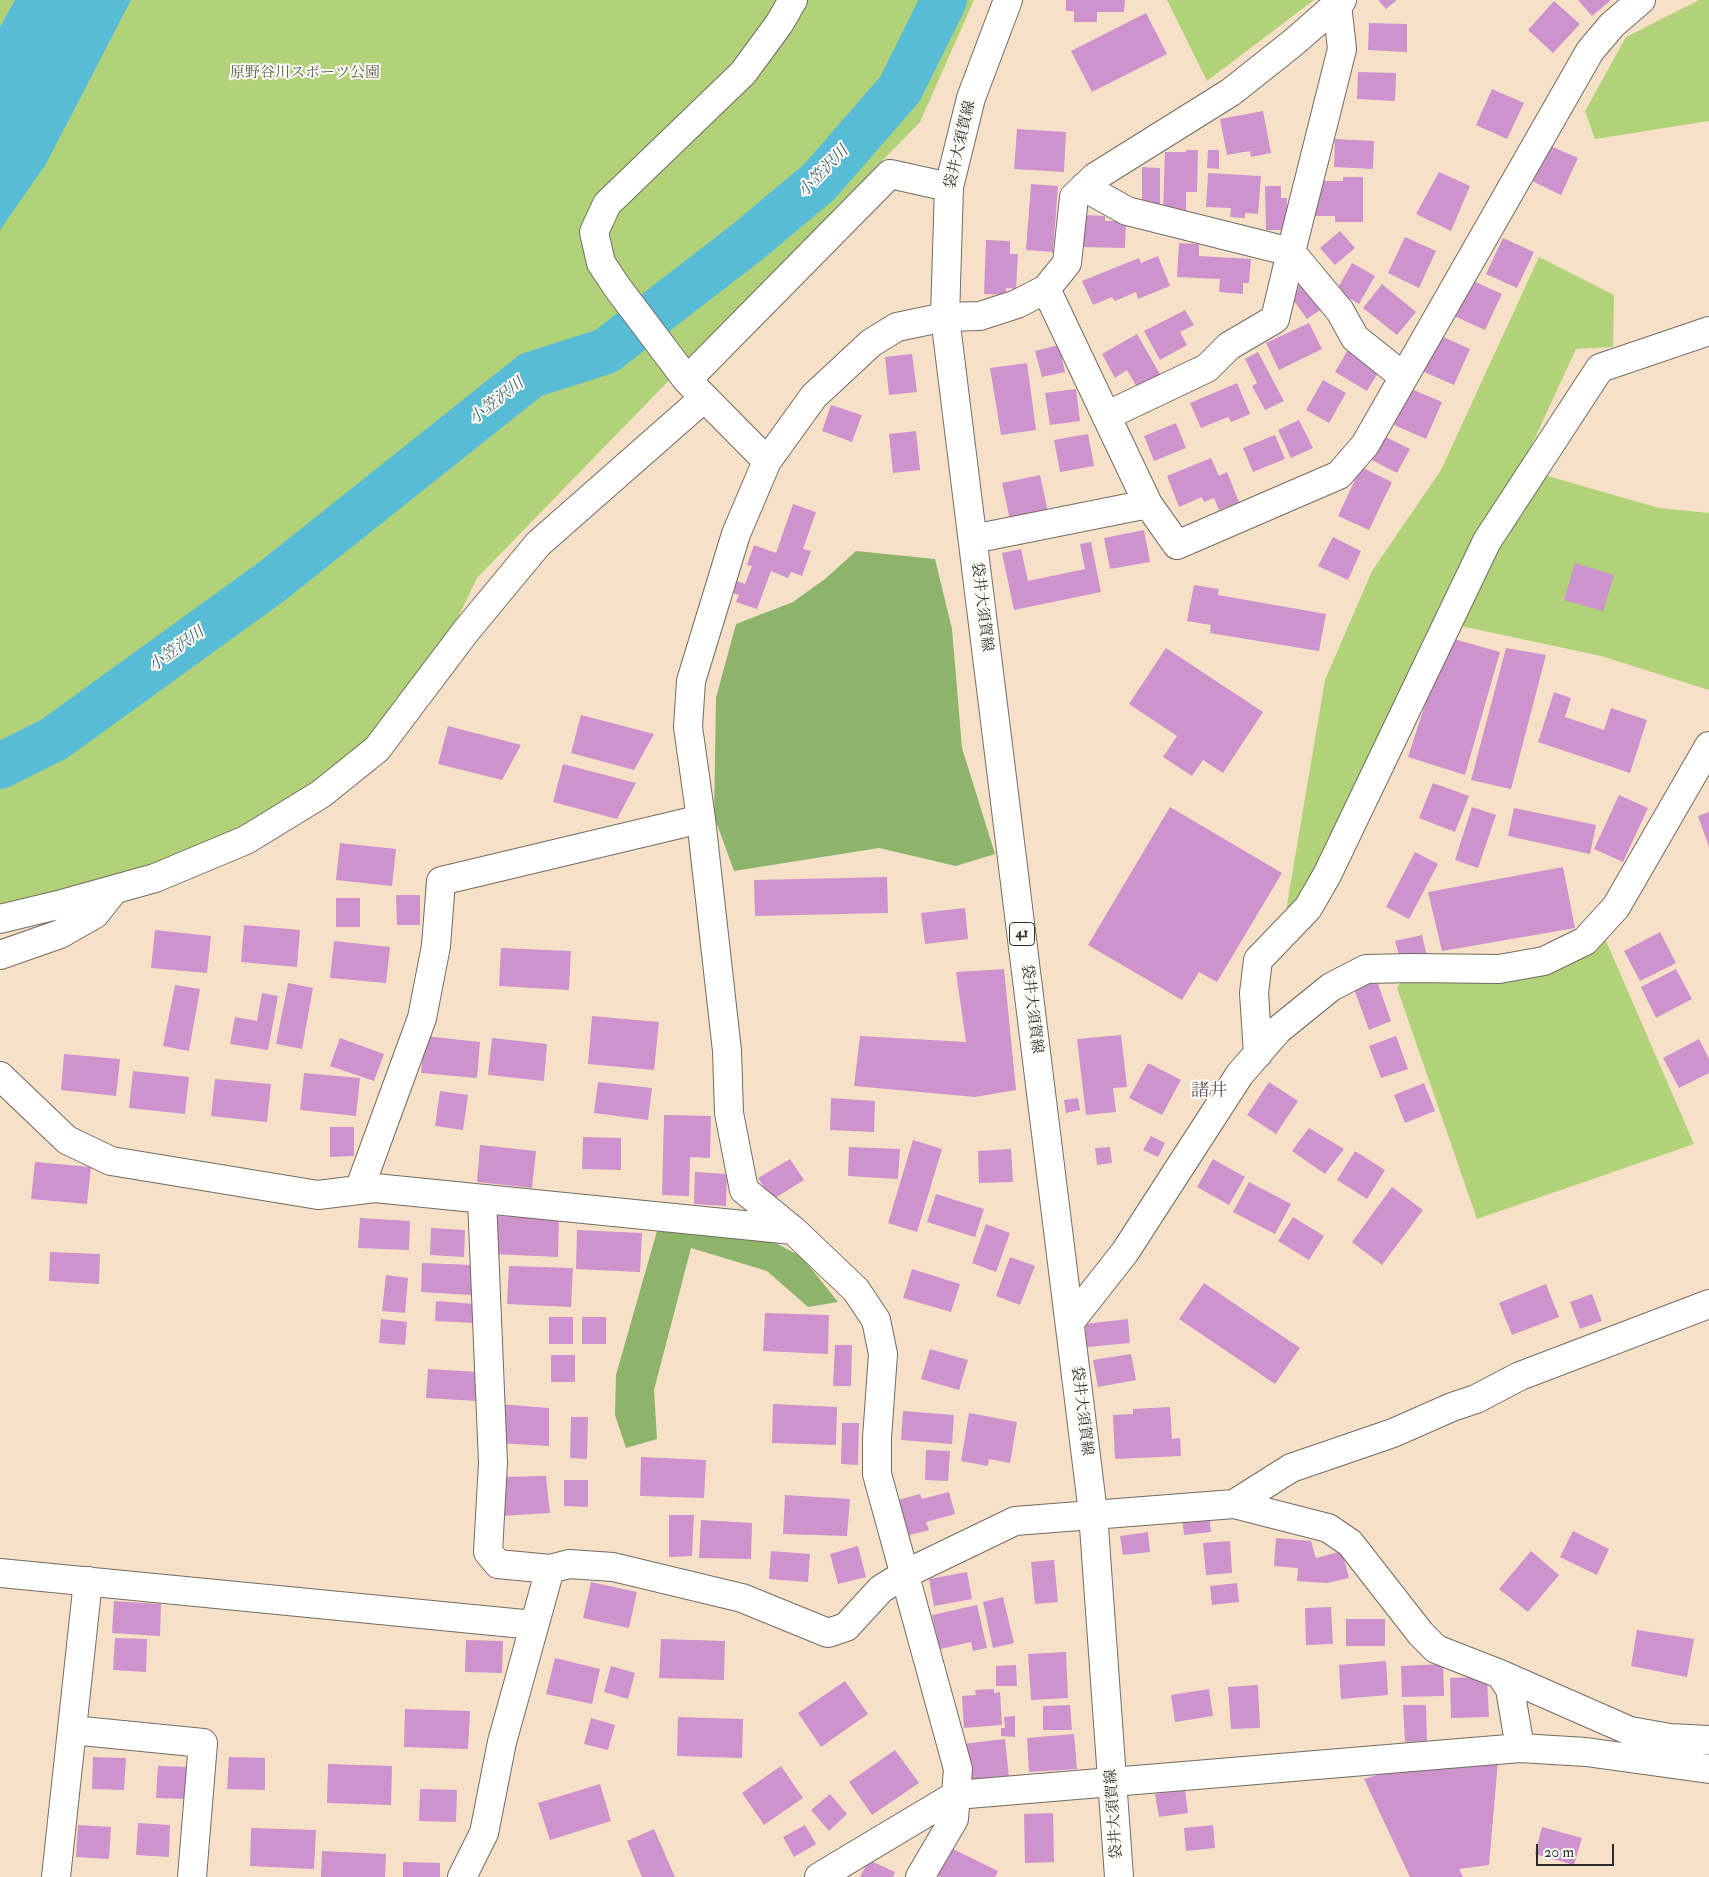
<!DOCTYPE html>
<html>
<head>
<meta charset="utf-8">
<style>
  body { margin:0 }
  #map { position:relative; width:1709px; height:1877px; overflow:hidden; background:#f6e1c8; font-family:"IM FELL Double Pica",serif }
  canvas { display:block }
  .scale { position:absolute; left:1536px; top:1844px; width:78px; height:22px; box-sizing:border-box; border:2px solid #2b2b2b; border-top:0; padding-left:6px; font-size:15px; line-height:18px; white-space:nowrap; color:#2b2b2b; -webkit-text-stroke:4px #fdfcf7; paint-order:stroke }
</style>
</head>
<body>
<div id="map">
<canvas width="1709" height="1877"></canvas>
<div class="scale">20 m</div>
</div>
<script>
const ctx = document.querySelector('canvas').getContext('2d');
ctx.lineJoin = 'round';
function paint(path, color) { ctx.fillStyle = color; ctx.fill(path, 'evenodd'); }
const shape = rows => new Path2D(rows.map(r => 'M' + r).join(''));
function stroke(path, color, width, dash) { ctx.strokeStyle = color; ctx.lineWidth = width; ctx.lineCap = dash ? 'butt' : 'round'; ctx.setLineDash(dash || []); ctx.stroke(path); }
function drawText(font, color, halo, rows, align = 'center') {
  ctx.font = font + ' "IM FELL Double Pica","Noto Serif JP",serif'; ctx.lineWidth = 4; ctx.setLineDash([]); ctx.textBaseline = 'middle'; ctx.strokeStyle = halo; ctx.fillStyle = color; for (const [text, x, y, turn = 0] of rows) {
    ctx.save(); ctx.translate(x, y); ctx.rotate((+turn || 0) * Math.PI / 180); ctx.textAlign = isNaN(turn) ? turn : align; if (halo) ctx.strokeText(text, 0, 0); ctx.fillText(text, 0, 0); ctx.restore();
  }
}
const green = shape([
  [0,0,974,0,920,122,477,578,425,686,296,810,114,890,0,914],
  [1167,0,1314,0,1207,81],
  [1699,0,1709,0,1709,121,1595,139,1585,111,1626,37],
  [1539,257,1614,295,1613,347,1576,349,1529,451,1462,565,1337,852,1282,934,1325,680,1372,571,1441,470],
  [1544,475,1659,508,1709,513,1709,690,1601,656,1456,625,1490,554],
  [1604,936,1694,1144,1477,1219,1397,988,1403,979]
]);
const forest = shape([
  [856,551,935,559,952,629,962,748,995,854,956,866,879,848,734,871,714,816,716,698,736,624,793,602,825,579],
  [705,1222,772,1241,802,1257,838,1302,808,1307,767,1271,691,1248,654,1390,657,1439,626,1448,615,1415,616,1375,657,1231]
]);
const water = shape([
  [15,0,131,0,46,164,0,230,0,27]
]);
const river = shape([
  [0,766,54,739,271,582,531,375,606,351,746,243,819,182,900,89,944,0]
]);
const building = shape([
  [1066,0,1125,0,1124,12,1097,12,1097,22,1074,22,1074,11,1066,11],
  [1378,0,1397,0,1386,9],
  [1578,0,1611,0,1592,16],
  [1554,1,1580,24,1553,53,1528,30],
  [1146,13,1167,54,1092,92,1071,51],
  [1369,23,1407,24,1407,52,1368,50],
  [1358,72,1396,73,1395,101,1357,99],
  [1492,89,1524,103,1507,139,1476,125],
  [1263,111,1271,153,1251,157,1250,151,1227,155,1220,119],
  [1017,129,1066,132,1064,172,1014,169],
  [1335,139,1374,141,1373,169,1334,167],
  [1546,144,1578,158,1561,195,1530,180],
  [1186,150,1198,150,1197,192,1186,192,1186,214,1163,213,1165,152,1186,152],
  [1208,150,1219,150,1219,169,1207,168],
  [1142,167,1160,168,1160,204,1142,204],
  [1439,172,1470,186,1451,231,1416,214],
  [1208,173,1261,176,1258,214,1245,213,1245,218,1230,217,1231,208,1206,207],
  [1343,177,1363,177,1363,222,1335,222,1335,216,1313,216,1313,181,1343,181],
  [1031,184,1058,186,1053,252,1026,250],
  [1265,186,1281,186,1281,198,1287,198,1287,230,1266,230],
  [1083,215,1105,216,1105,221,1126,221,1125,248,1082,247],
  [1340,231,1355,248,1335,265,1320,248],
  [1405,237,1436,251,1419,288,1388,273],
  [1503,238,1534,252,1517,288,1486,274],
  [986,240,1010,241,1010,254,1018,254,1016,289,1006,288,1006,295,984,294],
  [1179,243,1199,244,1199,256,1251,259,1249,283,1243,283,1243,294,1219,292,1220,279,1177,277],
  [1158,256,1170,286,1138,299,1136,292,1115,301,1112,297,1093,305,1082,281,1139,258,1141,263],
  [1352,263,1375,276,1359,304,1336,291],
  [1303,273,1326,306,1307,319,1294,301],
  [1471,280,1502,294,1485,330,1454,316],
  [1382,284,1416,312,1397,335,1363,308],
  [1185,310,1194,325,1180,332,1187,345,1160,360,1144,331],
  [1309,323,1322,349,1279,370,1266,343],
  [1137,334,1161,376,1138,389,1127,370,1115,378,1102,354],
  [1439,335,1470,349,1454,385,1422,371],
  [1059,345,1065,372,1042,377,1035,351],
  [1349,348,1382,366,1367,391,1335,372],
  [1258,352,1284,401,1265,410,1252,386,1257,383,1245,359],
  [912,354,917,392,889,395,885,357],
  [1027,363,1036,430,1001,435,990,368],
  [1323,380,1346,393,1329,423,1306,410],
  [1237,383,1250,414,1231,422,1228,417,1201,428,1190,403],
  [1076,389,1080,421,1050,425,1045,393],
  [1411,389,1442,402,1426,439,1394,425],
  [831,405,862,415,852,442,822,431],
  [1299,420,1313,448,1291,458,1278,430],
  [1176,423,1186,448,1154,461,1144,436],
  [916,431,920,470,893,473,889,434],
  [1088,434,1094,466,1060,472,1054,440],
  [1275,435,1285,459,1253,472,1243,448],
  [1384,436,1410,449,1397,473,1372,460],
  [1211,458,1219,476,1227,472,1239,502,1219,510,1214,498,1204,502,1202,497,1179,507,1167,476],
  [1361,467,1392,482,1369,530,1338,516],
  [1040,475,1048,512,1010,520,1002,483],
  [793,504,816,512,803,549,811,551,802,576,791,572,788,578,771,571,757,609,736,602,739,595,733,593,737,581,745,584,752,566,747,565,754,545,776,553],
  [1144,530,1150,562,1110,569,1104,538],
  [1333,537,1361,551,1348,580,1318,566],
  [1091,542,1101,592,1014,610,1002,553,1021,549,1028,581,1085,569,1080,544],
  [1575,563,1614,575,1603,611,1564,600],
  [1194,585,1219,589,1218,595,1326,614,1319,651,1210,633,1211,625,1187,621],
  [1447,637,1500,652,1465,775,1408,757],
  [1166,648,1263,712,1223,773,1203,760,1192,776,1163,757,1177,736,1129,704],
  [1506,648,1546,655,1511,789,1471,780],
  [1554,692,1571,698,1565,717,1604,730,1611,708,1647,720,1630,773,1538,742],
  [581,715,654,734,634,770,571,753],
  [448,726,521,745,502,780,438,764],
  [563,764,636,783,617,819,553,802],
  [1433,783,1469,796,1455,832,1419,818],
  [1619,795,1648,808,1623,862,1594,849],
  [1170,807,1282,873,1217,982,1199,972,1182,1000,1088,945],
  [1472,807,1496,815,1478,868,1455,860],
  [1514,808,1596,825,1590,854,1508,836],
  [1709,812,1709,847,1698,816],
  [340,843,396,849,392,886,336,880],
  [1415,852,1438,864,1409,919,1386,907],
  [1563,867,1575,928,1442,951,1428,892],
  [887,877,888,913,755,916,754,880],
  [396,895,420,895,420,925,397,925],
  [336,898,360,898,360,927,336,927],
  [965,908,968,939,925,944,921,913],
  [244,925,300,930,297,967,241,962],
  [155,930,211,936,207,973,151,968],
  [1660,932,1676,963,1640,981,1624,951],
  [1422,935,1427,956,1401,962,1395,941],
  [334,941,390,947,386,983,330,978],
  [501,948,571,951,569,990,499,986],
  [1004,969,1016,1090,975,1097,854,1086,860,1036,966,1042,956,972],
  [1676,969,1692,999,1656,1018,1641,987],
  [1377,981,1391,1021,1369,1030,1354,989],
  [288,983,313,988,302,1049,276,1044],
  [175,985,200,989,189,1051,163,1046],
  [262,993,278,996,268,1050,230,1044,235,1017,257,1021],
  [592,1016,659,1022,654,1070,588,1064],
  [1121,1035,1127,1087,1113,1088,1116,1112,1086,1115,1077,1039],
  [425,1036,480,1042,477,1078,421,1073],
  [1396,1036,1408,1069,1381,1078,1369,1046],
  [340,1038,384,1054,374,1081,330,1066],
  [492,1038,547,1044,544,1081,488,1075],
  [1699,1039,1709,1059,1709,1073,1679,1088,1663,1058],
  [64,1054,120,1059,116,1096,61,1090],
  [1148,1063,1181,1080,1162,1115,1129,1098],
  [133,1071,189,1077,185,1114,129,1108],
  [304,1073,360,1078,356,1116,300,1110],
  [215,1079,271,1084,267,1122,211,1116],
  [598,1082,652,1088,648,1120,594,1113],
  [1269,1082,1298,1101,1276,1134,1247,1115],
  [1424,1083,1435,1111,1405,1123,1394,1095],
  [440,1091,468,1095,463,1130,435,1126],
  [831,1098,875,1101,874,1132,830,1130],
  [1078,1098,1080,1110,1066,1113,1064,1100],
  [664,1115,711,1116,710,1158,690,1157,689,1196,662,1195],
  [330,1127,354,1127,354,1156,330,1157],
  [1309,1128,1344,1149,1325,1174,1292,1151],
  [1151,1136,1165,1143,1158,1157,1143,1150],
  [583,1137,621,1138,621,1170,582,1169],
  [913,1140,942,1149,917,1232,888,1223],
  [480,1145,536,1151,532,1188,477,1182],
  [849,1147,900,1149,898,1179,848,1176],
  [1110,1147,1112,1163,1097,1165,1095,1148],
  [1011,1149,1013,1182,979,1183,978,1151],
  [1355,1151,1385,1170,1367,1199,1337,1180],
  [790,1159,804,1180,772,1200,758,1178],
  [1213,1159,1245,1177,1229,1205,1197,1187],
  [35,1162,91,1167,87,1204,31,1199],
  [695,1172,727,1174,726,1206,694,1204],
  [1249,1182,1291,1204,1275,1234,1233,1212],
  [1392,1187,1423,1210,1382,1265,1352,1242],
  [936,1194,984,1209,975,1237,927,1222],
  [495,1216,559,1218,558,1257,493,1254],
  [1293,1217,1324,1236,1309,1260,1278,1241],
  [360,1218,410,1221,409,1250,358,1248],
  [986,1224,1010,1233,996,1272,972,1263],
  [431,1228,465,1230,464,1257,430,1255],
  [577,1230,642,1233,640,1272,576,1269],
  [50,1252,100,1254,99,1284,49,1281],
  [1010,1257,1035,1266,1020,1305,996,1296],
  [422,1263,473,1265,471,1295,421,1292],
  [509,1266,573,1268,571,1307,507,1304],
  [912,1269,960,1284,951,1312,903,1298],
  [386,1275,408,1278,405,1313,382,1311],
  [1204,1283,1300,1348,1275,1384,1179,1319],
  [1546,1284,1559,1317,1512,1335,1499,1303],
  [1592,1294,1602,1321,1580,1329,1570,1302],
  [436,1301,476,1304,474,1323,435,1321],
  [765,1313,829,1315,828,1354,763,1351],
  [549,1317,573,1317,573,1344,549,1344],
  [582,1317,606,1317,606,1344,582,1344],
  [381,1319,407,1322,405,1345,379,1343],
  [1128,1319,1130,1343,1087,1347,1085,1324],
  [835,1345,852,1345,851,1386,833,1386],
  [930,1349,968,1360,959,1390,921,1379],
  [1131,1354,1136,1380,1098,1387,1093,1360],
  [551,1355,575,1355,575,1382,551,1382],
  [428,1369,479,1372,477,1401,426,1398],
  [498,1404,549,1408,549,1446,497,1443],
  [773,1404,837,1407,836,1445,772,1443],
  [1170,1407,1172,1439,1180,1438,1181,1456,1115,1459,1113,1415,1133,1414,1133,1409],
  [903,1411,954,1415,952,1444,901,1440],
  [969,1413,1017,1422,1010,1463,989,1459,988,1466,961,1461],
  [571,1417,588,1417,587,1459,570,1458],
  [842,1423,859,1423,858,1465,841,1464],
  [926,1450,950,1451,948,1481,925,1480],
  [641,1457,706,1460,704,1498,640,1496],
  [546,1476,550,1513,499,1516,501,1477],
  [564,1480,588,1480,588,1507,564,1506],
  [949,1492,955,1514,926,1522,929,1530,903,1537,894,1501,920,1494,922,1499],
  [785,1495,850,1499,847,1536,783,1534],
  [1209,1513,1211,1532,1184,1535,1182,1516],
  [669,1515,694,1515,692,1556,669,1557],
  [701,1520,752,1523,751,1559,699,1558],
  [1573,1531,1609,1549,1597,1575,1560,1557],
  [1148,1532,1150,1552,1123,1555,1120,1536],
  [1276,1538,1311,1541,1316,1558,1342,1551,1349,1578,1327,1583,1297,1581,1298,1568,1274,1566],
  [1230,1541,1232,1573,1206,1575,1203,1543],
  [858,1546,866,1577,838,1584,830,1554],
  [771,1551,810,1554,808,1582,769,1579],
  [1531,1551,1559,1575,1528,1612,1499,1589],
  [1054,1560,1058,1602,1035,1604,1031,1562],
  [967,1572,972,1599,934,1606,929,1579],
  [591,1582,637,1592,629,1628,583,1618],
  [1237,1583,1239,1602,1212,1605,1210,1586],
  [1003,1597,1014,1643,993,1648,983,1602],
  [114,1601,161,1604,160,1636,112,1633],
  [977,1605,987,1648,973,1651,971,1642,940,1649,932,1615],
  [1331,1607,1333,1644,1306,1645,1305,1608],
  [1346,1619,1385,1619,1385,1646,1346,1646],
  [1637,1630,1694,1639,1687,1677,1631,1666],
  [115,1638,147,1639,146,1672,113,1670],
  [661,1639,725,1641,724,1680,659,1678],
  [466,1640,503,1641,502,1673,465,1672],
  [1066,1652,1068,1698,1031,1700,1028,1654],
  [555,1658,600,1669,592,1704,546,1694],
  [1386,1661,1388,1695,1341,1699,1339,1665],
  [1443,1664,1444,1696,1402,1697,1401,1666],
  [1016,1665,1017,1686,996,1686,996,1666],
  [611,1666,635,1673,628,1699,604,1692],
  [1487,1677,1489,1717,1451,1718,1450,1678],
  [845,1681,868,1714,821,1747,798,1713],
  [1258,1685,1260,1728,1231,1729,1228,1687],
  [994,1689,994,1693,1000,1692,1002,1725,964,1728,962,1696,976,1695,975,1690],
  [1209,1689,1213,1716,1175,1722,1171,1695],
  [1070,1705,1072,1730,1043,1730,1043,1706],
  [1403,1705,1426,1705,1427,1741,1405,1742],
  [405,1709,470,1711,468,1749,404,1747],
  [1015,1716,1015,1737,1001,1736,1001,1728,1005,1728,1004,1717],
  [678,1717,743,1719,742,1758,677,1756],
  [591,1718,615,1725,608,1750,584,1744],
  [1074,1734,1077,1769,1029,1772,1027,1738],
  [1005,1739,1009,1778,967,1782,963,1744],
  [895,1750,919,1783,872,1815,849,1782],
  [93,1757,126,1758,124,1790,92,1789],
  [229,1757,265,1758,265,1790,227,1789],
  [1498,1761,1489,1865,1459,1869,1463,1877,1410,1877,1364,1779,1407,1766],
  [328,1764,392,1766,391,1805,327,1803],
  [158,1766,190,1767,188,1799,156,1798],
  [781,1766,803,1798,764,1825,742,1793],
  [600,1784,611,1821,550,1840,538,1803],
  [420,1789,457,1790,456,1822,419,1821],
  [1185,1790,1188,1813,1159,1817,1155,1794],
  [830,1794,847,1814,829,1831,811,1810],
  [1053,1813,1054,1862,1025,1863,1024,1814],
  [138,1823,170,1825,169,1857,136,1855],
  [78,1825,111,1827,109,1859,76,1857],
  [805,1825,816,1844,794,1857,783,1837],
  [1213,1825,1215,1848,1186,1851,1184,1828],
  [1542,1827,1582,1838,1574,1865,1535,1854],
  [251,1828,316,1830,314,1869,250,1866],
  [654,1829,675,1877,642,1877,627,1841],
  [949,1847,998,1871,995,1877,941,1877,936,1875],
  [322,1851,386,1854,385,1877,321,1877],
  [869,1860,895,1872,893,1877,860,1877],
  [403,1862,440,1863,440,1877,403,1877]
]);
const minor = shape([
  [1084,187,1127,211,1291,252,1340,311,1355,338,1404,377],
  [1046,289,1148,504],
  [687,380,890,174,949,187],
  [1106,416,1207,368,1229,346,1275,319,1291,252,1342,49,1337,4],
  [767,461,687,380,617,287,601,263,594,232,607,204,743,73,779,24,793,0],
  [973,539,1148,504,1177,545,1339,475,1365,445,1590,51,1612,25,1641,0],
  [0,919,62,904,155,878,246,840,321,794,377,749,466,631,538,544,704,398],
  [0,955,60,934,95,914,114,890],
  [1258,1054,1254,993,1258,960,1308,908,1327,875,1487,541,1600,368,1709,331],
  [0,1076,67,1140,111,1161,318,1195,375,1188,793,1230],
  [359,1190,422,1018,436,946,441,881,701,819],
  [482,1199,493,1463,488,1552,498,1564,550,1569],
  [1070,1322,1125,1252,1240,1074,1278,1030,1331,987,1366,969,1412,968,1499,969,1544,961,1585,941,1616,907,1709,746],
  [1234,1504,1291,1468,1393,1433,1452,1407,1476,1399,1520,1376,1709,1304],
  [0,1573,534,1625],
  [1500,1674,1630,1731,1670,1738,1709,1740],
  [72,1730,203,1743,192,1877],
  [56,1877,88,1581],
  [462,1877,484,1833,502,1742,550,1569,569,1564,613,1567,742,1598,828,1633,846,1627,881,1589,905,1574,1015,1521,1234,1504,1328,1528,1350,1543,1421,1634,1436,1649,1500,1674,1510,1689,1520,1748],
  [819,1877,956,1795,1520,1748,1586,1752,1709,1769],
  [920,1877,954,1819,958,1769,877,1474,877,1438,883,1354,876,1320,856,1290,793,1230,744,1190,729,1113,727,1051,701,819,688,727,691,681,736,534,767,461,814,396,871,343,897,327,945,317,980,316,1017,304,1046,289,1067,263,1074,197,1095,177,1231,92,1294,42,1342,0]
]);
const major = shape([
  [1008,0,971,98,949,187,945,317,1093,1513,1119,1877]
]);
const shields = [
  [1022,934,25]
];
const shieldNames = [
  ["41",1022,934]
];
const parkNames = [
  ["原野谷川スポーツ公園",305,74]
];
const streetNames = [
  ["袋井大須賀線",961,145,-77],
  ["袋井大須賀線",981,607,83],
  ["袋井大須賀線",1031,1009,83],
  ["袋井大須賀線",1081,1411,83],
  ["袋井大須賀線",1115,1814,-94]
];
const waterNames = [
  ["小笠沢川",824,172,-46],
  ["小笠沢川",497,402,-38],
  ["小笠沢川",177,650,-36]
];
const quarterNames = [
  ["諸井",1209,1092]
];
paint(green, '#b2d27a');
paint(forest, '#8db46a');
paint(water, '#58bcd6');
stroke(river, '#58bcd6', 46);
paint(building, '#ce93cd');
stroke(minor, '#726b62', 30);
stroke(major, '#726b62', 30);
stroke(minor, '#fff', 28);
stroke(major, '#fff', 28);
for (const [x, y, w] of shields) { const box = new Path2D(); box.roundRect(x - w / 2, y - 11.5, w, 23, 4); ctx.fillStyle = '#fdfcf7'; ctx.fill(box); stroke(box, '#2b2b2b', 1); }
drawText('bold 14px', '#2b2b2b', null, shieldNames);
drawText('15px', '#545d43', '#fdfcf7', parkNames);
drawText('15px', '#2b2b2b', '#fdfcf7', streetNames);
drawText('italic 16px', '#3b5e67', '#fdfcf7', waterNames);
drawText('18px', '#644f64', '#fdfcf7', quarterNames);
</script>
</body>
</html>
